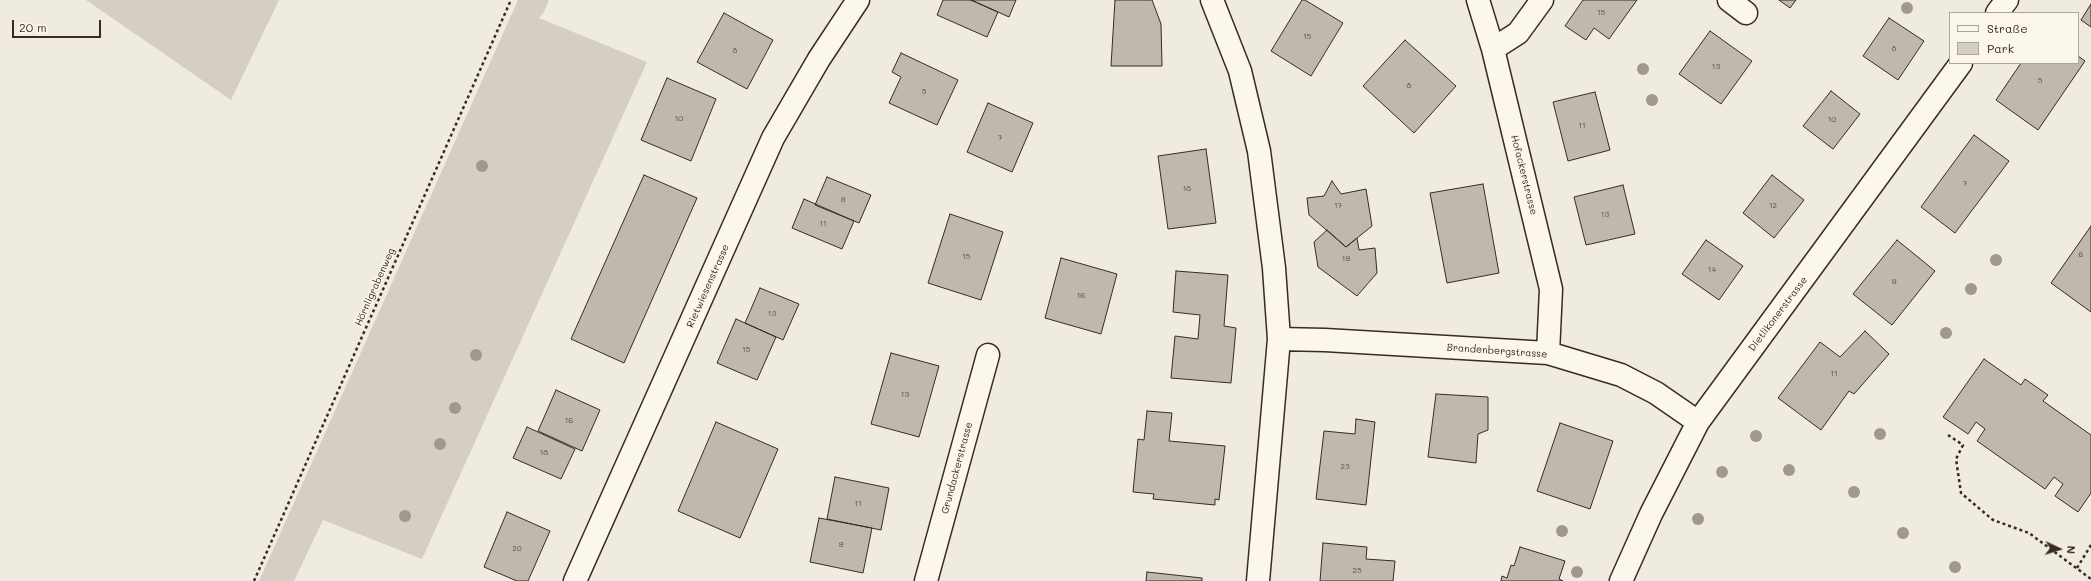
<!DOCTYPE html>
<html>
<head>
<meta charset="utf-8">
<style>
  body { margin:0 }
  #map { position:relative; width:2091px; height:581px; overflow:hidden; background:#f0ebe0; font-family:Mali,sans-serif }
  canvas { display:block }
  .legend { position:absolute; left:1949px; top:12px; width:130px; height:52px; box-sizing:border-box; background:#fbf7ec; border:1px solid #aea59a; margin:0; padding:5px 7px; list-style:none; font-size:12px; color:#3b2a1e }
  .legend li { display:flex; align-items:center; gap:8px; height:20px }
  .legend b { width:20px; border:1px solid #aea59a }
  .north { position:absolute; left:2039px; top:529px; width:40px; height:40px; -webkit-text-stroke:3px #fbf7ec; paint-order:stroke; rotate:94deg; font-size:11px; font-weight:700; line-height:16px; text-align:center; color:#3b2a1e }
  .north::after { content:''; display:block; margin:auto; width:14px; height:18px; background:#3b2a1e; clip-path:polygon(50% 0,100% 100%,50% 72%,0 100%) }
  .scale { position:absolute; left:12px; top:20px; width:89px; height:18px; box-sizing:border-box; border:2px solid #3b2a1e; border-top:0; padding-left:5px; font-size:12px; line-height:14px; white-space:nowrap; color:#3b2a1e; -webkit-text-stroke:3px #fbf7ec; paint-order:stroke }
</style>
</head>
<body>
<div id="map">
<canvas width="2091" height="581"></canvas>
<ul class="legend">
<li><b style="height:5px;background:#fbf7ec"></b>Straße</li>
<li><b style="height:11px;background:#d5cec3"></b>Park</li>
</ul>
<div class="north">N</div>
<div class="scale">20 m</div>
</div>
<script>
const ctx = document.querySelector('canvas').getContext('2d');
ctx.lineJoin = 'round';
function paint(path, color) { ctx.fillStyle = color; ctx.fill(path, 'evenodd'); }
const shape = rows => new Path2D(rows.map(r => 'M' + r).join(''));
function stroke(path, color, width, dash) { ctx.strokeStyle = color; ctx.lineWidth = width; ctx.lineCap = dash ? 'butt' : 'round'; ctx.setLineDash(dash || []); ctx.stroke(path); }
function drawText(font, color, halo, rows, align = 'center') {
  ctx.font = font + ' Mali,sans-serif'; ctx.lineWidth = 3; ctx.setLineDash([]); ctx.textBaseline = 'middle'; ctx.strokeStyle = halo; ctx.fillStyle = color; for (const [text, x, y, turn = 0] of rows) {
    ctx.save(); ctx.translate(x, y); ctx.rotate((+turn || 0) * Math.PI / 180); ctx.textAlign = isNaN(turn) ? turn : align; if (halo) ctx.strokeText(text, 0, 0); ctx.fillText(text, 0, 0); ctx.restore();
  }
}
const green = shape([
  [86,0,279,0,231,100],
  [518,0,549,0,544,12,539,18,647,62,422,559,323,520,294,581,259,581]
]);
const building = shape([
  [943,0,971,0,998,12,987,37,937,15,943,0],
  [971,0,1016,0,1009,17,971,0],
  [1115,0,1152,0,1161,24,1162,66,1111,66,1115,0],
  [1302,0,1305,0,1343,23,1311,76,1271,51,1302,0],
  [1583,0,1637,0,1609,39,1594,28,1586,40,1565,26,1583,0],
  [1779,0,1796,0,1790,8,1779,0],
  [2091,4,2091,27,2081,20,2091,4],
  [724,13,773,40,747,89,697,62,724,13],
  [1889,18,1924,41,1898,80,1863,56,1889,18],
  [1710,31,1752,61,1721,104,1679,74,1710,31],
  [1405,40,1456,86,1414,133,1363,86,1405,40],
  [901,53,958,80,937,125,889,103,901,77,892,72,901,53],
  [2078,56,2085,61,2038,130,1996,100,2021,63,2078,63,2078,56],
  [667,78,716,99,691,161,641,140,667,78],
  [1831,91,1860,114,1833,149,1803,126,1831,91],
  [1595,92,1610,150,1568,161,1553,102,1595,92],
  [988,103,1033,123,1012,172,967,152,988,103],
  [1974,135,2009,161,1955,233,1921,207,1974,135],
  [1206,149,1216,223,1168,229,1158,156,1206,149],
  [644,175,697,198,624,363,571,339,644,175],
  [1772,175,1804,200,1774,238,1743,213,1772,175],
  [827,177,871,195,859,223,815,205,827,177],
  [1332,181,1341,194,1366,189,1372,226,1346,247,1309,215,1307,198,1324,196,1332,181],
  [1483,184,1499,273,1447,283,1430,193,1483,184],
  [1623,185,1635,234,1586,245,1574,197,1623,185],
  [804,199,854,221,842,249,792,228,804,199],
  [950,214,1003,232,981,300,928,283,950,214],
  [2091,226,2091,312,2051,283,2091,226],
  [1327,230,1346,247,1357,238,1359,250,1375,248,1377,273,1357,296,1318,267,1314,242,1327,230],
  [1706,240,1743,266,1719,300,1682,274,1706,240],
  [1897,240,1935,271,1892,325,1853,294,1897,240],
  [1061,258,1117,274,1101,334,1045,318,1061,258],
  [1176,271,1228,275,1224,326,1236,328,1231,383,1171,378,1175,336,1198,339,1200,315,1173,312,1176,271],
  [760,288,799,304,783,340,745,323,760,288],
  [736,319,776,337,757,380,717,363,736,319],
  [1865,331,1889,354,1854,394,1849,391,1821,430,1778,398,1820,342,1840,357,1865,331],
  [891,353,939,366,919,437,871,424,891,353],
  [1984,359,2021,385,2025,379,2048,395,2043,401,2091,435,2091,493,2078,512,2055,496,2063,484,2054,477,2045,489,1977,441,1985,429,1976,422,1968,434,1943,417,1984,359],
  [556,390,600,410,582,451,538,431,556,390],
  [1436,394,1488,397,1488,430,1478,434,1476,463,1428,457,1436,394],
  [1147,411,1172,413,1169,441,1225,446,1219,500,1215,499,1215,505,1153,499,1154,494,1133,492,1138,439,1144,440,1147,411],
  [1356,419,1375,422,1366,505,1316,499,1324,431,1355,434,1356,419],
  [716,422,778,449,740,538,678,511,716,422],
  [1560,423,1613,441,1590,509,1537,491,1560,423],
  [527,427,575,449,561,479,513,458,527,427],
  [835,477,889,488,881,530,827,519,835,477],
  [507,512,550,531,528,581,517,581,484,567,507,512],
  [819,518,872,528,863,573,810,562,819,518],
  [1323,543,1367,547,1366,559,1395,561,1393,581,1320,581,1323,543],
  [1520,547,1565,561,1559,579,1563,581,1501,581,1502,576,1507,578,1511,565,1514,566,1520,547],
  [1147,572,1202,578,1202,581,1146,581,1147,572]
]);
const path = shape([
  [1948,435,1963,445,1956,459,1961,493,1993,520,2029,533,2091,579],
  [2077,568,2091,545],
  [254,581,511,0]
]);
const minor = shape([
  [1212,0,1240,71,1259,151,1274,268,1279,339,1258,581],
  [1478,0,1493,49,1551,289,1548,353],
  [1729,0,1746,13],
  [1997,13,2007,0],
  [1493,49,1518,33,1542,0],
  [1279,339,1325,340,1548,353,1621,375,1656,393,1698,422],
  [575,581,773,138,819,59,858,0],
  [926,581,988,355],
  [1621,581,1651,514,1698,422,1961,63]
]);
const trees = [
  [1907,8],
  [1643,69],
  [1652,100],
  [482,166],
  [1996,260],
  [1971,289],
  [1946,333],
  [476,355],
  [455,408],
  [1880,434],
  [1756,436],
  [440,444],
  [1789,470],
  [1722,472],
  [1854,492],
  [405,516],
  [1698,519],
  [1562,531],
  [1903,533],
  [1955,567],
  [1577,572]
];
const numberNames = [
  ["15",1601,13],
  ["15",1307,37],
  ["8",1894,49],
  ["8",735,51],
  ["13",1716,67],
  ["5",2040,81],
  ["8",1409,86],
  ["5",924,92],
  ["10",679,119],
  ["10",1832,120],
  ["11",1582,126],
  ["7",1000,138],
  ["7",1965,184],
  ["18",1187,189],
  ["9",843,200],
  ["17",1338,206],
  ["12",1773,206],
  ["13",1605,215],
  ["11",823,224],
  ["6",2081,255],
  ["15",966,257],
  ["19",1346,259],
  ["14",1712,270],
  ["9",1894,282],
  ["16",1081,296],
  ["13",772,314],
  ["15",746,350],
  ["11",1834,374],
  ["13",905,395],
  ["16",569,421],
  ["18",544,453],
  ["23",1345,467],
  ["11",858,504],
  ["9",841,545],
  ["20",517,549],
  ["25",1357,571]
];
const streetNames = [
  ["Hofackerstrasse",1524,175,76],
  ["Rietwiesenstrasse",708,286,-66],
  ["Hörnligrabenweg",375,287,-66],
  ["Dietlikonerstrasse",1778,314,-53],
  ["Brandenbergstrasse",1497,351,4],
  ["Grundackerstrasse",957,468,-75]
];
paint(green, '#d5cec3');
paint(building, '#c0b8ad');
stroke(building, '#3b2a1e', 1);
stroke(minor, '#3b2a1e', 25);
stroke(path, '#3b2a1e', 2.5, [3, 3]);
stroke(minor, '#fbf7ec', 22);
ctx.fillStyle = '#a2978c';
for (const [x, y] of trees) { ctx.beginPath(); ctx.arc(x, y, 6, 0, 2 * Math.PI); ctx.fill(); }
drawText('8px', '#5c4e42', null, numberNames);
drawText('10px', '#3b2a1e', '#fbf7ec', streetNames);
</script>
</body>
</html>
